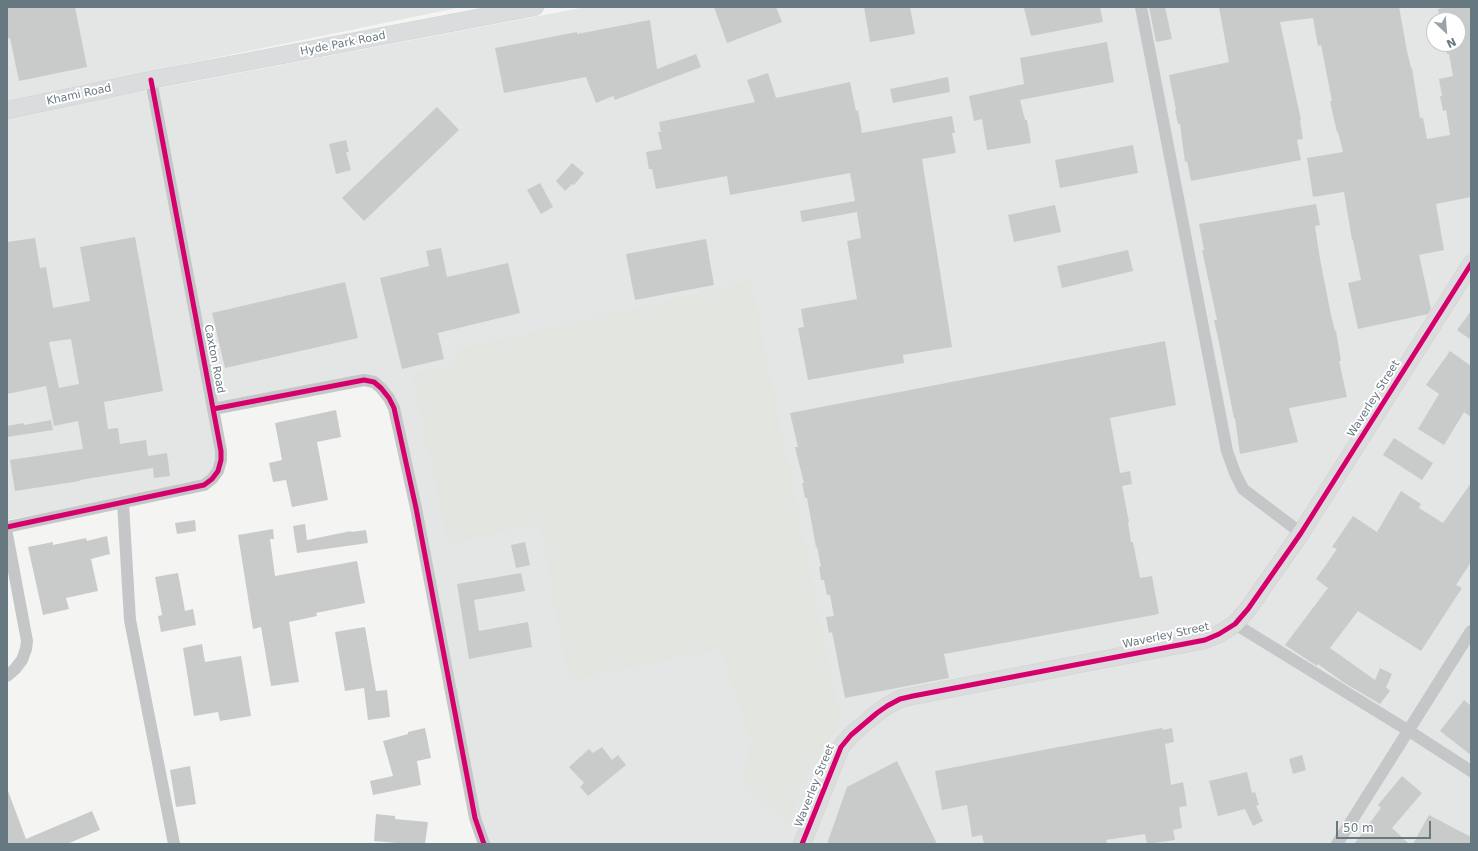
<!DOCTYPE html>
<html>
<head>
<meta charset="utf-8">
<style>
  body { margin:0 }
  #map { position:relative; width:1478px; height:851px; overflow:hidden; background:#f4f4f3; font-family:"DejaVu Sans",sans-serif }
  canvas { display:block }
  .frame { position:absolute; inset:0; border:8px solid #677980; pointer-events:none }
  .north { position:absolute; left:1426px; top:12px; width:40px; height:40px; box-sizing:border-box; background:#fff; border:1px solid #c2c9cc; border-radius:50%; rotate:154deg; font-size:11px; font-weight:700; line-height:16px; text-align:center; color:#677980 }
  .north::after { content:''; display:block; margin:auto; width:14px; height:18px; background:#98a4a8; clip-path:polygon(50% 0,100% 100%,50% 72%,0 100%) }
  .scale { position:absolute; left:1336px; top:821px; width:95px; height:18px; box-sizing:border-box; border:2px solid #677980; border-top:0; padding-left:5px; font-size:12px; line-height:14px; white-space:nowrap; color:#677980; -webkit-text-stroke:3px #fff; paint-order:stroke }
</style>
</head>
<body>
<div id="map">
<canvas width="1478" height="851"></canvas>
<div class="frame"></div>
<div class="north">N</div>
<div class="scale">50 m</div>
</div>
<script>
const ctx = document.querySelector('canvas').getContext('2d');
ctx.lineJoin = 'round';
function paint(path, color) { ctx.fillStyle = color; ctx.fill(path, 'evenodd'); }
const shape = rows => new Path2D(rows.map(r => 'M' + r).join(''));
function stroke(path, color, width, dash) { ctx.strokeStyle = color; ctx.lineWidth = width; ctx.lineCap = dash ? 'butt' : 'round'; ctx.setLineDash(dash || []); ctx.stroke(path); }
function drawText(font, color, halo, rows, align = 'center') {
  ctx.font = font + ' "DejaVu Sans",sans-serif'; ctx.lineWidth = 4; ctx.setLineDash([]); ctx.textBaseline = 'middle'; ctx.strokeStyle = halo; ctx.fillStyle = color; for (const [text, x, y, turn = 0] of rows) {
    ctx.save(); ctx.translate(x, y); ctx.rotate((+turn || 0) * Math.PI / 180); ctx.textAlign = isNaN(turn) ? turn : align; if (halo) ctx.strokeText(text, 0, 0); ctx.fillText(text, 0, 0); ctx.restore();
  }
}
const built = shape([
  [7,7,462,7,7,101],
  [586,7,1471,7,1471,844,489,844,479,816,397,408,372,377,210,407,219,460,202,483,7,520,7,117],
  [1434,20,1458,20,1458,44,1434,44]
]);
const green = shape([
  [751,281,841,725,823,746,802,784,788,821,742,786,751,740,720,649,569,680,540,524,448,543,412,373,457,364,454,351]
]);
const building = shape([
  [7,7,75,7,87,67,19,81,10,38,7,39],
  [714,7,776,7,782,22,727,43],
  [864,7,910,7,915,34,870,42],
  [1032,7,1100,7,1103,22,1031,36,1024,8],
  [1149,7,1165,7,1172,39,1156,42],
  [1219,7,1399,7,1407,51,1411,68,1412,68,1420,118,1423,118,1427,139,1450,135,1446,110,1443,111,1440,96,1442,96,1439,79,1453,76,1449,54,1447,54,1446,44,1458,44,1458,18,1440,20,1438,9,1448,7,1471,7,1471,197,1436,204,1444,250,1419,255,1431,309,1428,314,1358,329,1348,283,1361,280,1353,240,1352,240,1344,192,1313,197,1307,158,1343,152,1338,132,1337,132,1333,115,1330,101,1332,101,1321,45,1318,46,1313,18,1280,22,1301,120,1300,121,1303,139,1297,140,1301,160,1191,181,1187,161,1185,162,1180,124,1178,124,1175,110,1176,110,1169,75,1229,62],
  [650,20,657,69,696,54,701,67,615,100,613,96,596,103,586,77,504,93,495,48,577,32,577,34],
  [1107,42,1114,82,1020,100,1025,120,1027,120,1031,143,987,150,982,119,974,121,969,96,1024,84,1020,58],
  [768,73,776,98,850,82,856,111,858,110,862,133,952,116,955,133,952,133,956,153,922,159,952,347,903,355,904,363,808,380,798,328,804,327,801,309,857,299,847,241,861,238,857,212,802,222,800,211,855,201,850,173,730,195,727,176,656,189,652,169,649,169,646,152,662,149,658,132,661,132,659,122,755,102,747,80],
  [948,77,950,92,893,103,890,89],
  [437,107,459,130,364,221,342,198],
  [346,140,349,152,346,152,351,170,336,174,329,144],
  [1133,145,1138,173,1060,188,1055,160],
  [572,163,584,173,574,185,572,184,565,191,556,181],
  [540,183,553,207,541,214,527,190],
  [1316,204,1320,225,1315,226,1320,259,1331,315,1335,331,1336,331,1341,361,1339,361,1347,397,1289,408,1298,442,1240,454,1235,418,1234,418,1218,338,1214,320,1217,320,1202,250,1204,250,1199,224],
  [1055,205,1061,232,1014,242,1008,215],
  [135,237,163,391,104,402,108,429,118,428,120,444,146,440,148,456,167,453,170,476,154,478,153,468,80,480,80,481,15,491,10,460,83,449,78,421,54,426,46,386,7,394,7,242,35,238,40,268,46,267,53,308,90,301,80,247],
  [71,339,79,384,59,388,49,342],
  [706,239,714,285,635,300,626,254],
  [441,248,447,277,508,263,520,313,438,333,444,359,402,369,380,278,429,266,426,251],
  [1128,250,1133,271,1062,288,1057,266],
  [345,282,358,338,225,368,212,313],
  [1471,311,1471,340,1457,330],
  [1165,341,1176,405,1110,418,1120,473,1130,471,1132,484,1122,486,1129,522,1128,522,1131,542,1133,542,1140,578,1152,576,1159,614,944,654,949,678,845,698,832,632,829,633,826,617,834,616,830,595,827,595,824,580,821,580,819,567,821,566,817,547,816,547,807,498,805,498,802,483,804,483,795,447,798,447,790,413],
  [1450,351,1471,366,1471,417,1464,412,1444,445,1418,429,1439,394,1426,385],
  [336,410,341,437,317,442,328,500,292,507,286,480,273,482,269,463,282,460,275,423],
  [51,420,53,430,7,437,7,426,23,423,24,425],
  [1394,438,1433,463,1422,480,1383,455],
  [1471,483,1471,562,1456,585,1462,588,1421,651,1358,611,1330,648,1375,680,1380,668,1392,674,1386,687,1390,691,1380,704,1343,682,1318,664,1317,666,1285,645,1328,588,1316,579,1337,549,1332,547,1353,516,1377,532,1401,491,1421,504,1419,508,1443,523],
  [195,520,196,531,177,534,175,523],
  [305,524,307,540,351,531,351,532,366,530,368,543,297,553,293,526],
  [273,529,274,539,270,539,275,576,357,561,365,603,316,613,317,616,289,622,299,682,271,686,261,627,253,629,238,535],
  [107,536,110,554,91,559,98,591,66,598,69,609,43,615,28,547,53,542,53,545,86,538,87,541],
  [525,542,530,565,516,568,511,545],
  [178,573,185,611,193,609,196,625,161,632,158,616,162,615,155,577],
  [521,573,525,591,474,600,479,631,528,622,532,647,469,659,457,584],
  [365,627,376,691,387,690,390,717,368,720,364,688,345,691,335,632],
  [202,644,205,662,241,656,251,716,220,721,218,712,194,716,183,648],
  [1464,700,1471,706,1471,755,1440,731],
  [425,728,431,758,417,761,421,785,373,795,370,781,393,776,383,741,408,734,408,732],
  [1162,728,1163,730,1172,728,1174,742,1165,744,1171,785,1183,782,1187,806,1179,807,1182,828,1173,830,1175,840,1147,844,1145,834,1106,840,1107,844,984,844,982,835,972,837,967,805,942,810,935,771,1048,749],
  [602,747,612,760,618,755,626,765,588,796,580,787,584,783,569,767,589,749,593,753],
  [1302,755,1306,770,1293,774,1289,759],
  [897,761,937,844,827,844,847,787],
  [190,766,196,804,176,807,170,770],
  [1247,772,1252,793,1255,792,1259,805,1256,806,1263,821,1253,826,1245,809,1218,816,1209,781],
  [1402,776,1422,793,1392,828,1409,844,1354,844,1381,808,1378,805],
  [7,791,8,791,26,839,92,811,100,830,67,844,7,844],
  [376,814,395,816,395,819,428,822,425,844,407,844,374,841],
  [1429,815,1471,837,1471,844,1413,844]
]);
const street = shape([
  [1141,7,1227,451,1235,473,1243,489,1301,533],
  [213,409,364,380,374,382,381,388,389,398,394,408,416,508,475,818,484,844],
  [123,503,130,620,174,844],
  [7,527,204,485,212,479,218,471,221,460,221,451,151,80],
  [7,534,27,641,26,649,22,660,15,669,7,676],
  [1235,624,1409,731,1471,771],
  [1337,844,1471,631]
]);
const secondary = shape([
  [7,110,151,80,535,7],
  [802,844,841,747,851,735,877,713,887,706,900,699,913,696,1205,640,1219,634,1235,624,1248,609,1301,533,1471,264]
]);
const cycleway = shape([
  [213,409,364,380,374,382,381,388,389,398,394,408,416,508,475,818,484,844],
  [7,527,204,485,212,479,218,471,221,460,221,451,151,80],
  [802,844,841,747,851,735,877,713,887,706,900,699,913,696,1205,640,1219,634,1235,624,1248,609,1301,533,1471,264]
]);
const streetNames = [
  ["Hyde Park Road",343,44,-11],
  ["Khami Road",79,95,-12],
  ["Caxton Road",214,359,79],
  ["Waverley Street",1374,399,-58],
  ["Waverley Street",1166,636,-12],
  ["Waverley Street",815,786,-68]
];
paint(built, '#e4e5e5');
paint(green, '#e3e5e0');
paint(building, '#c9cbcb');
stroke(secondary, '#d0d1d1', 18);
stroke(street, '#c4c6c7', 12);
stroke(secondary, '#dbdcdd', 17);
stroke(cycleway, '#d6006c', 5);
drawText('11px', '#677980', '#fff', streetNames);
</script>
</body>
</html>
